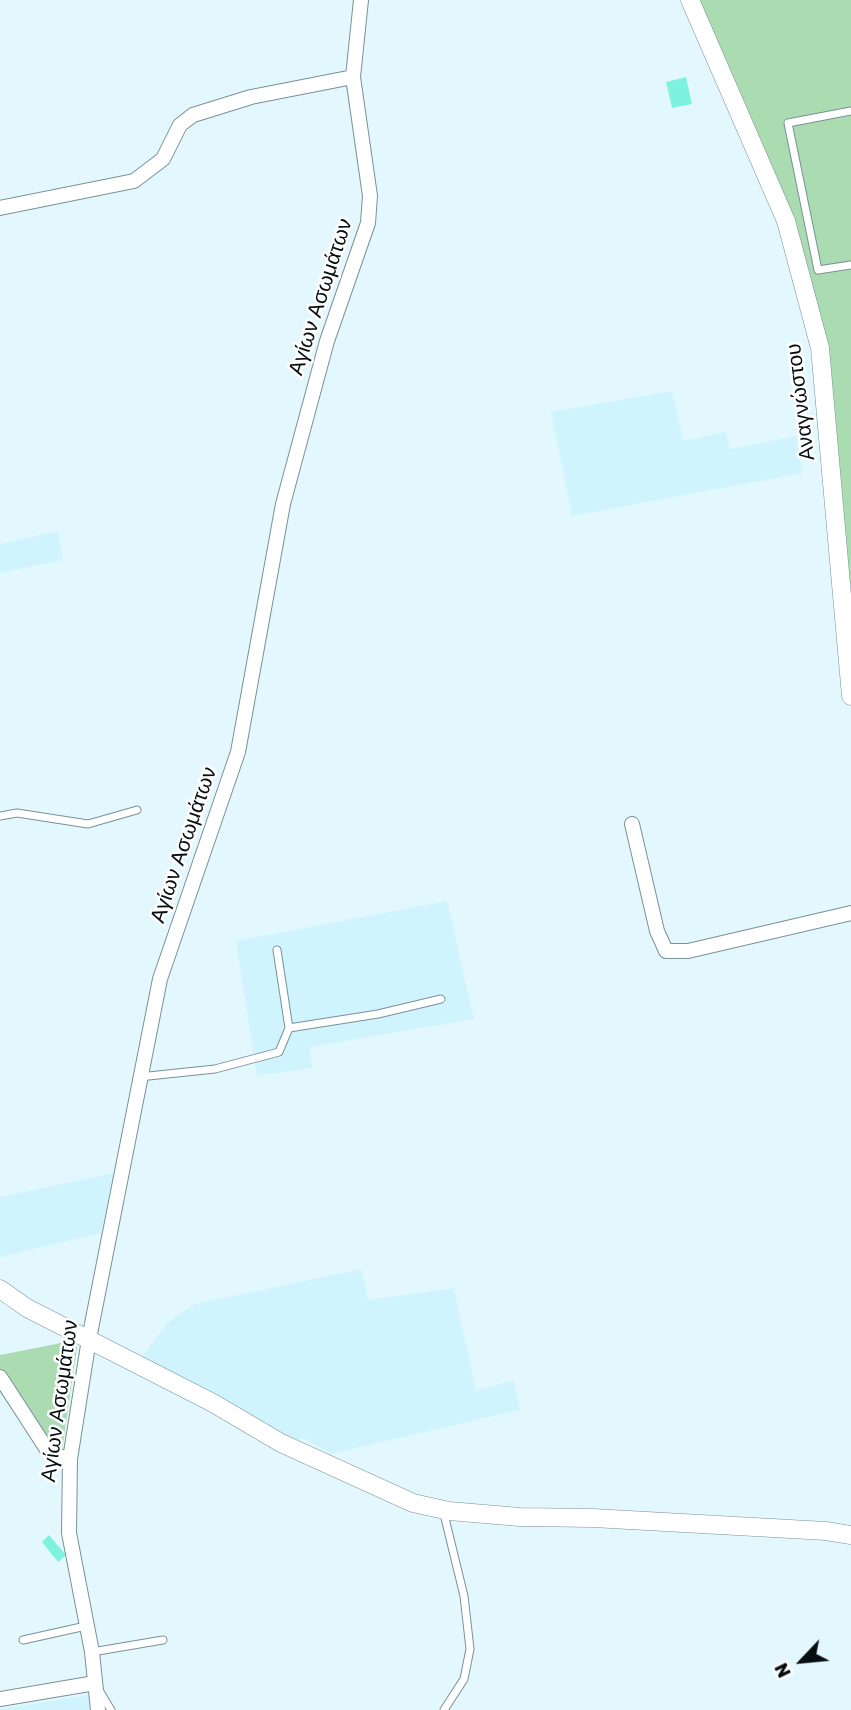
<!DOCTYPE html>
<html>
<head>
<meta charset="utf-8">
<style>
  body { margin:0 }
  #map { position:relative; width:851px; height:1710px; overflow:hidden; background:#e3f8fe; font-family:Rubik,sans-serif }
  canvas { display:block }
  .north { position:absolute; left:767px; top:1626px; width:70px; height:70px; -webkit-text-stroke:5px #fff; paint-order:stroke; rotate:244deg; font-size:19px; font-weight:700; line-height:28px; text-align:center; color:#060e10 }
  .north::after { content:''; display:block; margin:auto; width:24px; height:32px; background:#060e10; clip-path:polygon(50% 0,100% 100%,50% 72%,0 100%) }
</style>
</head>
<body>
<div id="map">
<canvas width="851" height="1710"></canvas>
<div class="north">N</div>
</div>
<script>
const ctx = document.querySelector('canvas').getContext('2d');
ctx.lineJoin = 'round';
function paint(path, color) { ctx.fillStyle = color; ctx.fill(path, 'evenodd'); }
const shape = rows => new Path2D(rows.map(r => 'M' + r).join(''));
function stroke(path, color, width, dash) { ctx.strokeStyle = color; ctx.lineWidth = width; ctx.lineCap = dash ? 'butt' : 'round'; ctx.setLineDash(dash || []); ctx.stroke(path); }
function drawText(font, color, halo, rows, align = 'center') {
  ctx.font = font + ' Rubik,sans-serif'; ctx.lineWidth = 5; ctx.setLineDash([]); ctx.textBaseline = 'middle'; ctx.strokeStyle = halo; ctx.fillStyle = color; for (const [text, x, y, turn = 0] of rows) {
    ctx.save(); ctx.translate(x, y); ctx.rotate((+turn || 0) * Math.PI / 180); ctx.textAlign = isNaN(turn) ? turn : align; if (halo) ctx.strokeText(text, 0, 0); ctx.fillText(text, 0, 0); ctx.restore();
  }
}
const built = shape([
  [672,391,683,441,726,432,730,449,796,436,803,473,572,516,551,412],
  [58,531,63,560,0,573,0,544],
  [447,901,474,1019,310,1047,312,1068,257,1076,236,941],
  [114,1173,101,1233,0,1257,0,1197],
  [361,1269,368,1300,454,1288,476,1391,514,1380,520,1410,330,1454,304,1438,297,1441,142,1357,167,1323,195,1304],
  [89,1695,91,1710,0,1710,0,1709]
]);
const green = shape([
  [691,0,851,0,851,583,847,584,807,272],
  [66,1342,77,1347,62,1450,56,1452,5,1379,0,1369,0,1355]
]);
const building = shape([
  [686,77,692,104,672,108,666,82],
  [49,1535,66,1555,58,1562,42,1542]
]);
const service = shape([
  [851,111,788,123,818,270,851,265],
  [0,816,17,813,88,824,137,810],
  [289,1028,378,1014,441,999],
  [139,1077,215,1069,279,1052,289,1028,277,950],
  [443,1510,464,1596,470,1649,464,1679,444,1710],
  [23,1640,86,1626],
  [92,1652,163,1640],
  [99,1690,111,1710]
]);
const minor = shape([
  [0,208,134,181,163,159,180,125,193,115,251,97,353,77],
  [632,824,657,931,666,951,688,951,851,913],
  [0,1377,46,1448,54,1455,70,1459],
  [0,1699,95,1683],
  [98,1710,92,1652,69,1533,70,1459,89,1339,160,979,238,752,283,504,327,341,368,223,370,196,353,77,361,0]
]);
const tertiary = shape([
  [690,0,786,221,820,348,851,696],
  [0,1289,27,1308,213,1403,281,1443,413,1503,449,1511,520,1517,593,1518,826,1531,851,1535]
]);
const streetNames = [
  ["Αγίων Ασωμάτων",321,297,-72],
  ["Αναγνώστου",801,402,-97],
  ["Αγίων Ασωμάτων",184,845,-71],
  ["Αγίων Ασωμάτων",60,1401,-82]
];
paint(built, '#d0f4fd');
paint(green, '#abdbb1');
paint(building, '#7df3df');
stroke(service, '#799197', 9);
stroke(minor, '#799197', 16);
stroke(tertiary, '#799197', 19);
stroke(service, '#fff', 7);
stroke(minor, '#fff', 14);
stroke(tertiary, '#fff', 18);
drawText('21px', '#060e10', '#fff', streetNames);
</script>
</body>
</html>
